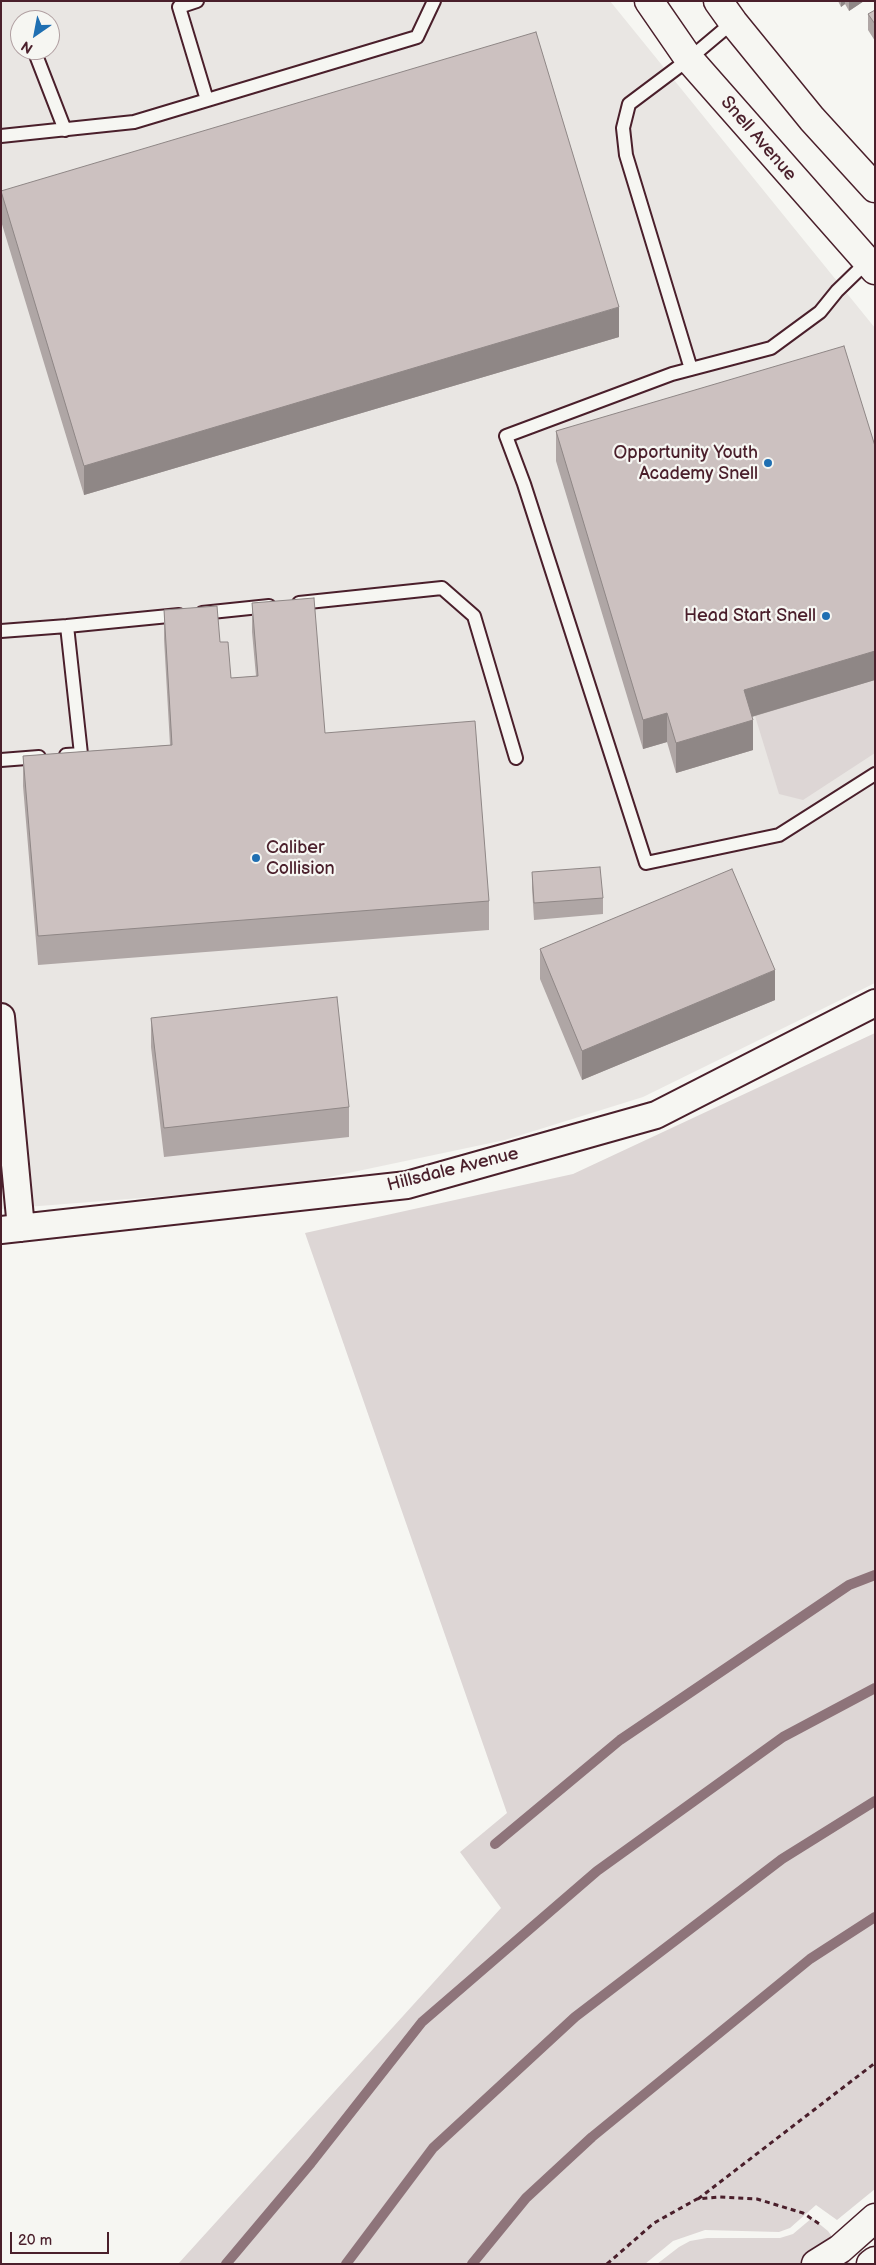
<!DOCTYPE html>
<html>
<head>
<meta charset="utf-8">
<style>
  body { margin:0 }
  #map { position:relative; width:876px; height:2265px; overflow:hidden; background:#f6f6f2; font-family:"Balsamiq Sans",sans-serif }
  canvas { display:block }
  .frame { position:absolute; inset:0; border:2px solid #4a1f2b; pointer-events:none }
  .north { position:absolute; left:10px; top:10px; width:50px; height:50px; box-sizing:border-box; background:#f6f6f2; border:1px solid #b1a0a2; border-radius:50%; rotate:213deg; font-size:14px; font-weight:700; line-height:20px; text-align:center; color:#4a1f2b }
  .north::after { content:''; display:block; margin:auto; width:18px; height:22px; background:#1f6fb2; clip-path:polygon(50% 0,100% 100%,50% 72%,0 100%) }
  .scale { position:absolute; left:10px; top:2232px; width:99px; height:22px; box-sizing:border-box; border:2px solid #4a1f2b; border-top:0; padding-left:6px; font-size:15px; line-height:18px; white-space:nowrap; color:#4a1f2b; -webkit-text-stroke:4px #f6f6f2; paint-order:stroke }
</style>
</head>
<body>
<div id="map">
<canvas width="876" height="2265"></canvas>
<div class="frame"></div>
<div class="north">N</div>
<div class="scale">20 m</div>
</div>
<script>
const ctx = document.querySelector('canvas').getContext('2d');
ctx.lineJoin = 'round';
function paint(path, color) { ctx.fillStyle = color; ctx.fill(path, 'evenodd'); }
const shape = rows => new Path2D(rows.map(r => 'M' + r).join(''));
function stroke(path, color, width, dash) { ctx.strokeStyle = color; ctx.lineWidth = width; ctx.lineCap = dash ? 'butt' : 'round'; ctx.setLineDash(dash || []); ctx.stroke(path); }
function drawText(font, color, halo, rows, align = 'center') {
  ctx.font = font + ' "Balsamiq Sans",sans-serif'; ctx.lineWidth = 4.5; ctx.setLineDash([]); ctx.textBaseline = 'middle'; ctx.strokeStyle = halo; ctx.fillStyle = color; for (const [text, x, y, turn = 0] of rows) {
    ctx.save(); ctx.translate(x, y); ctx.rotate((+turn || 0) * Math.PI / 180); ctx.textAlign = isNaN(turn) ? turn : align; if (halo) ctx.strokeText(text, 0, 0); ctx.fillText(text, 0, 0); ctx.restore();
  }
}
const built = shape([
  [1,1,610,1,875,328,875,983,643,1097,505,1140,282,1187,1,1209],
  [20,20,50,20,50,50,20,50]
]);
const green = shape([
  [875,680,875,753,803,800,779,794,755,716],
  [875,1033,875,2189,837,2220,816,2205,790,2228,779,2232,705,2230,673,2241,645,2264,178,2264,501,1908,460,1852,507,1813,305,1233,573,1174],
  [812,2218,828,2231,851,2264,657,2264,679,2247,690,2241,707,2238,780,2238,793,2234]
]);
const stream = shape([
  [495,1844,620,1740,849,1585,875,1575],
  [226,2264,311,2163,422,2022,597,1871,783,1737,875,1688],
  [346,2264,433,2148,575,2017,782,1859,875,1801],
  [472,2264,526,2198,592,2137,810,1959,875,1917]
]);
const path = shape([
  [698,2199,875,2063],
  [607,2264,654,2223,697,2199,719,2197,757,2199,803,2213,821,2225]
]);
const lane = shape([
  [197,1,179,7,207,100],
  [34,50,65,130],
  [1,136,134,122,417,37,434,1],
  [870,259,837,291,820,312,771,348,672,374,506,436,524,484,646,863,779,835,875,774],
  [691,369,626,155,623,128,629,104,689,59,733,22],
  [299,603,442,588,474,616,516,758],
  [202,613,269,606],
  [67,626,179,615],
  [1,631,67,626,81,754,66,755],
  [1,760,39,757]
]);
const street = shape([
  [1,1017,21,1228],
  [1,1230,407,1185,656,1115,875,1003]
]);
const secondary = shape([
  [649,1,689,59,875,270],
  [718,1,733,22,812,119,875,188],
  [816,2264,840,2249,875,2218],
  [871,2264,875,2261]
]);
const wall = shape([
  [838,1,864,1,849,11,845,4,841,7],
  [875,10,875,41,868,30,868,14],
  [1,191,619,337,84,495,1,221],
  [556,431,875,446,875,680,752,717,753,750,676,773,667,742,643,749,556,461],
  [252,603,325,733,489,901,489,930,38,965,23,786,23,756,170,745,164,639,164,610,231,678,256,676,252,632],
  [532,872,603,898,603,914,534,920,532,888],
  [540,949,775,1000,582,1080,540,979],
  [151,1018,349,1107,349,1137,164,1157,151,1047]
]);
const shadedWall = shape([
  [841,1,845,1,845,4,841,7],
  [849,1,864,1,849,11],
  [619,307,619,337,84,495,84,466],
  [875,651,875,680,744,719,744,690],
  [667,713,667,742,643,749,643,720],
  [753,720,753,750,676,773,676,743],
  [775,970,775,1000,582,1080,582,1051]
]);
const building = shape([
  [875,10,875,24,868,14,875,10],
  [536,32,619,307,84,466,1,191,536,32],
  [844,346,875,446,875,651,744,690,753,720,676,743,667,713,643,720,556,431,844,346],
  [314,598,325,733,475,721,489,901,38,936,23,756,172,745,164,610,217,606,220,642,228,642,231,678,258,676,252,603,314,598],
  [600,867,603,898,534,903,532,872,600,867],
  [732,869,775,970,582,1051,540,949,732,869],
  [337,997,349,1107,164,1128,151,1018,337,997]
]);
const markers = [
  [768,463,5,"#1f6fb2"],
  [826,616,5,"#1f6fb2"],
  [256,858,5,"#1f6fb2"]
];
const streetNames = [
  ["Snell Avenue",758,139,49],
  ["Hillsdale Avenue",453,1170,-14]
];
const poiNames = [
  ["Opportunity Youth",758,453],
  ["Academy Snell",758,474],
  ["Head Start Snell",816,616],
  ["Caliber",266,848,"left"],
  ["Collision",266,869,"left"]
];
paint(built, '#e9e6e3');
paint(green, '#ddd6d5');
stroke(stream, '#8e747a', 10);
stroke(lane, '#4a1f2b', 16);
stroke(street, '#4a1f2b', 30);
stroke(secondary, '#4a1f2b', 31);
stroke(path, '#4a1f2b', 3, [5, 4]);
stroke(lane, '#f6f6f2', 12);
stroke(street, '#f6f6f2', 26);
stroke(secondary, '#f6f6f2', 28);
paint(wall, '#afa6a5');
paint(shadedWall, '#8f8786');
paint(building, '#ccc1c0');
stroke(building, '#8f8786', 1);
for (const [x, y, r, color] of markers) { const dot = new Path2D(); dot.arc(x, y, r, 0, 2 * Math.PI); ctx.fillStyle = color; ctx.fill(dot); stroke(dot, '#f6f6f2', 2); }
drawText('18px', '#4a1f2b', '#f6f6f2', streetNames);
drawText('18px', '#4a1f2b', '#f6f6f2', poiNames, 'right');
</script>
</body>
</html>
